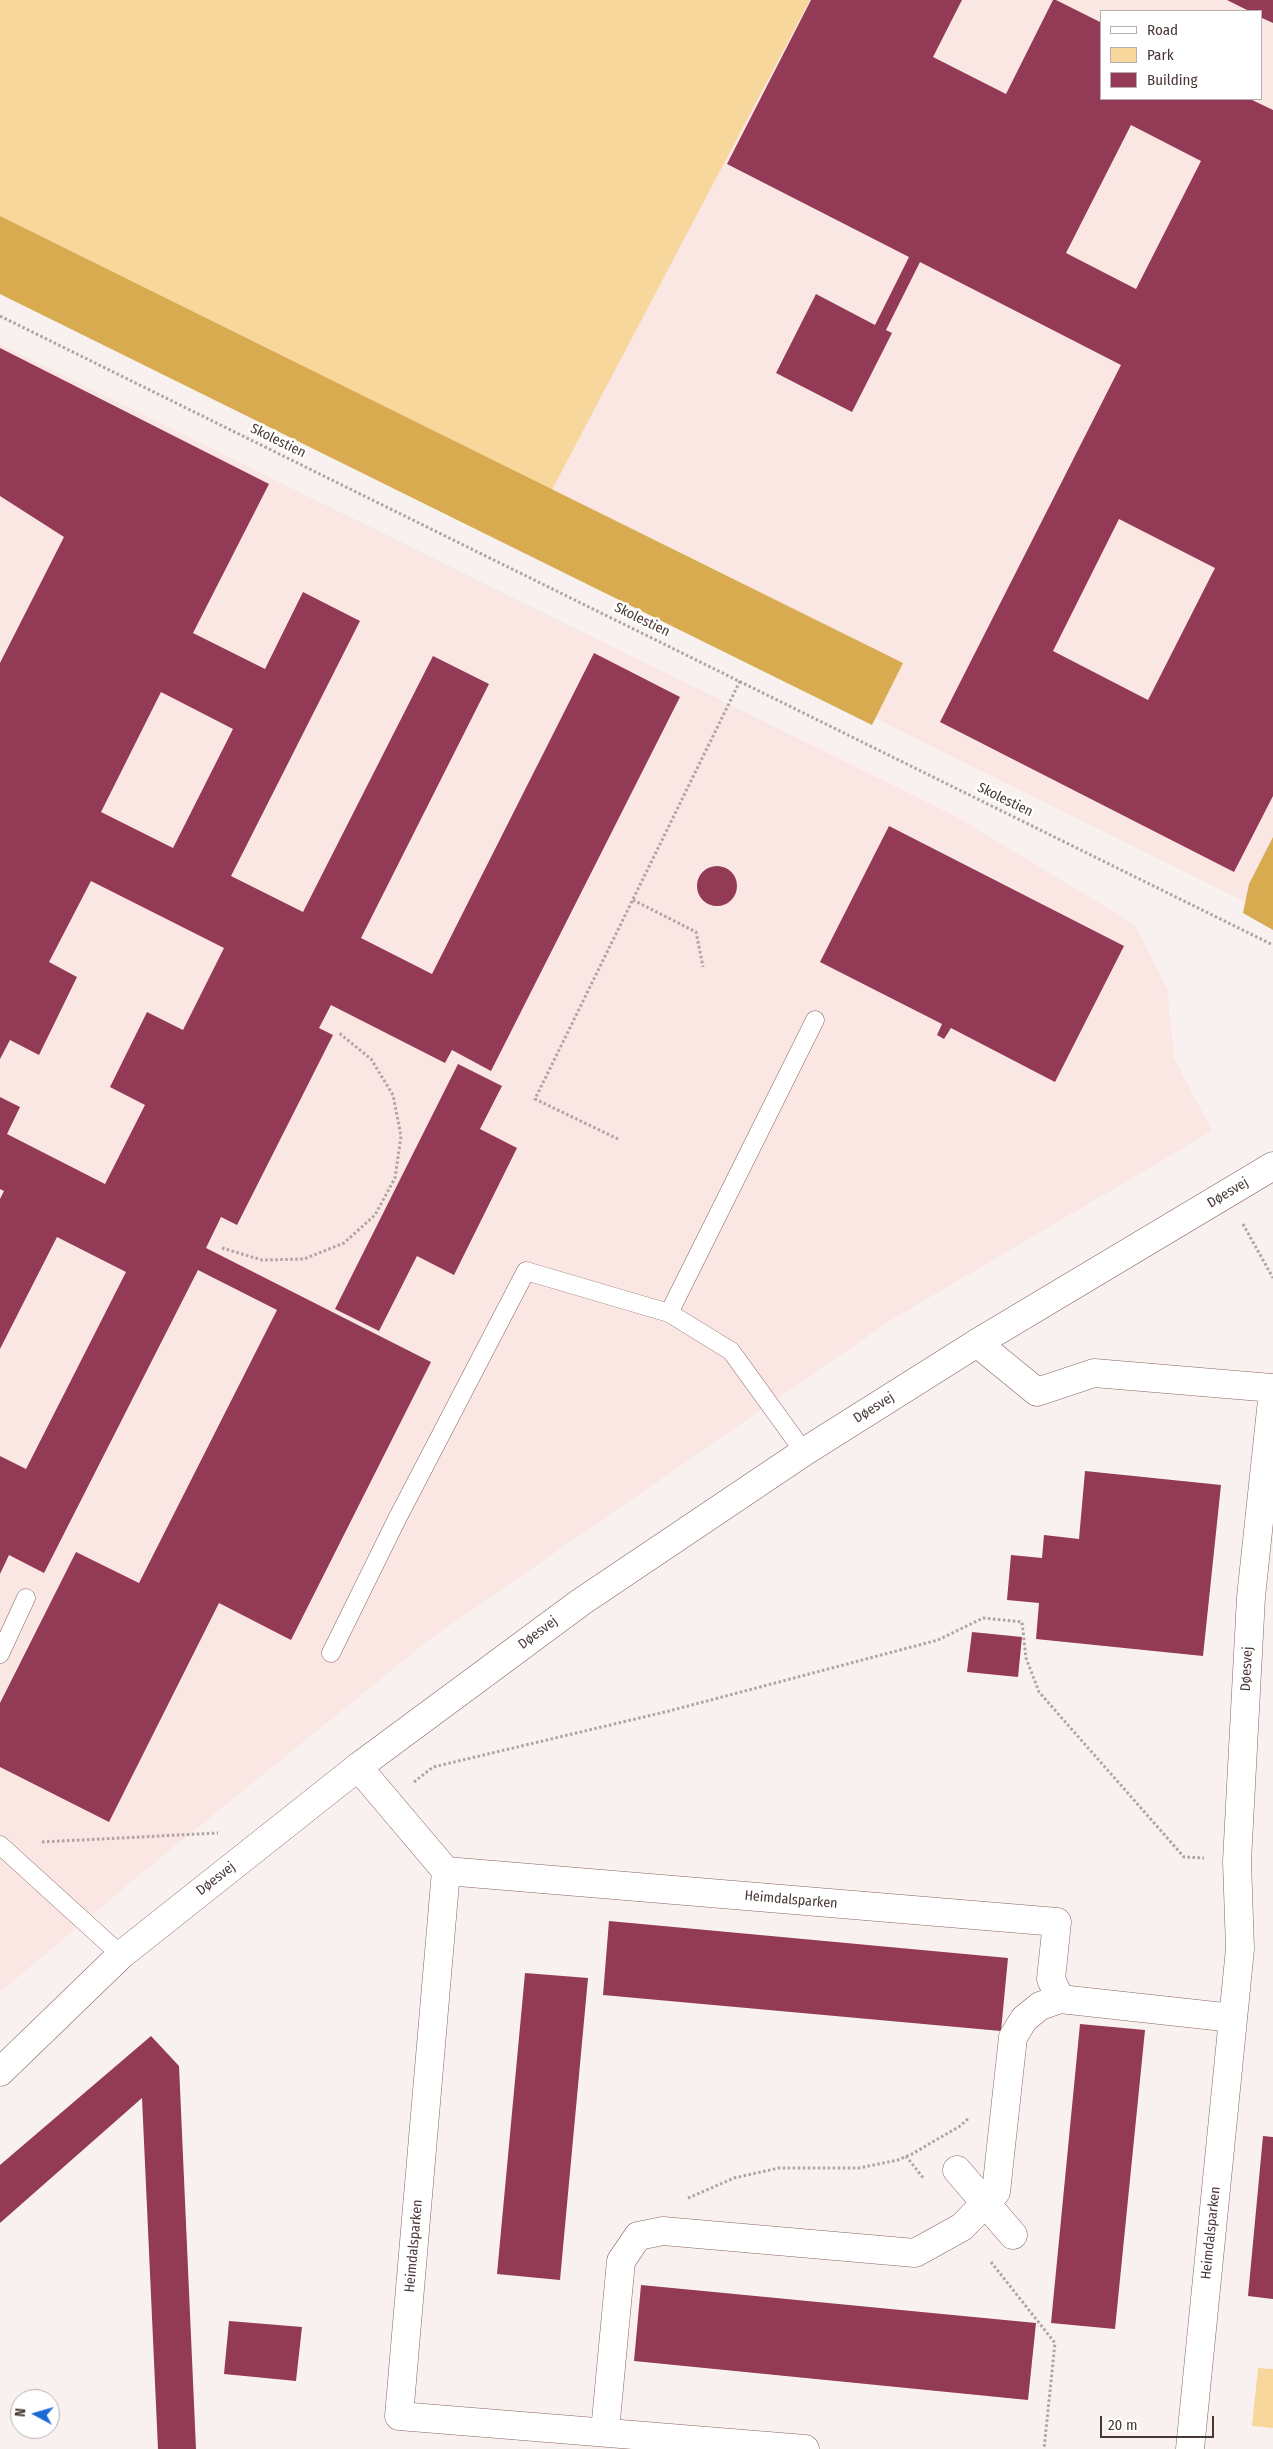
<!DOCTYPE html>
<html>
<head>
<meta charset="utf-8">
<style>
  body { margin:0 }
  #map { position:relative; width:1273px; height:2449px; overflow:hidden; background:#f9f1ef; font-family:"Fira Sans Condensed",sans-serif }
  canvas { display:block }
  .legend { position:absolute; left:1100px; top:10px; width:162px; height:90px; box-sizing:border-box; background:#fff; border:1px solid #b6afae; margin:0; padding:6px 9px; list-style:none; font-size:15px; color:#483835 }
  .legend li { display:flex; align-items:center; gap:10px; height:25px }
  .legend b { width:25px; border:1px solid #b6afae }
  .north { position:absolute; left:10px; top:2389px; width:50px; height:50px; box-sizing:border-box; background:#fff; border:1px solid #b6afae; border-radius:50%; rotate:276deg; font-size:14px; font-weight:700; line-height:20px; text-align:center; color:#483835 }
  .north::after { content:''; display:block; margin:auto; width:18px; height:22px; background:#1a6ad5; clip-path:polygon(50% 0,100% 100%,50% 72%,0 100%) }
  .scale { position:absolute; left:1100px; top:2416px; width:114px; height:22px; box-sizing:border-box; border:2px solid #483835; border-top:0; padding-left:6px; font-size:15px; line-height:18px; white-space:nowrap; color:#483835; -webkit-text-stroke:4px #fff; paint-order:stroke }
</style>
</head>
<body>
<div id="map">
<canvas width="1273" height="2449"></canvas>
<ul class="legend">
<li><b style="height:6px;background:#fff"></b>Road</li>
<li><b style="height:14px;background:#f8d79c"></b>Park</li>
<li><b style="height:14px;background:#923a56"></b>Building</li>
</ul>
<div class="north">N</div>
<div class="scale">20 m</div>
</div>
<script>
const ctx = document.querySelector('canvas').getContext('2d');
ctx.lineJoin = 'round';
function paint(path, color) { ctx.fillStyle = color; ctx.fill(path, 'evenodd'); }
const shape = rows => new Path2D(rows.map(r => 'M' + r).join(''));
function stroke(path, color, width, dash) { ctx.strokeStyle = color; ctx.lineWidth = width; ctx.lineCap = dash ? 'butt' : 'round'; ctx.setLineDash(dash || []); ctx.stroke(path); }
function drawText(font, color, halo, rows, align = 'center') {
  ctx.font = font + ' "Fira Sans Condensed",sans-serif'; ctx.lineWidth = 5; ctx.setLineDash([]); ctx.textBaseline = 'middle'; ctx.strokeStyle = halo; ctx.fillStyle = color; for (const [text, x, y, turn = 0] of rows) {
    ctx.save(); ctx.translate(x, y); ctx.rotate((+turn || 0) * Math.PI / 180); ctx.textAlign = isNaN(turn) ? turn : align; if (halo) ctx.strokeText(text, 0, 0); ctx.fillText(text, 0, 0); ctx.restore();
  }
}
const built = shape([
  [0,0,1273,0,1273,916,0,282],
  [1102,11,1262,11,1262,99,1102,99],
  [0,344,955,816,1134,924,1167,989,1174,1058,1212,1131,891,1320,430,1639,154,1863,0,1992]
]);
const green = shape([
  [0,0,810,0,526,539,0,278],
  [1258,2368,1273,2369,1273,2428,1252,2426]
]);
const forest = shape([
  [0,216,903,663,872,725,0,294],
  [1273,837,1273,930,1243,913,1249,884]
]);
const building = shape([
  [811,0,962,0,933,57,1006,94,1053,0,1056,0,1102,23,1102,99,1250,99,1273,110,1273,796,1234,872,940,722,1121,365,920,262,886,330,892,333,852,412,776,373,816,294,875,325,909,257,727,164],
  [1131,125,1201,161,1136,289,1066,253],
  [1119,519,1215,568,1148,700,1053,651],
  [1227,0,1273,0,1273,23,1262,18,1262,11,1249,11],
  [0,348,269,484,193,633,265,669,303,592,360,621,231,876,303,912,433,656,489,684,361,938,432,974,594,653,680,697,491,1071,452,1050,445,1063,331,1005,319,1028,333,1035,237,1225,221,1217,206,1248,431,1362,291,1640,219,1603,109,1822,0,1767,0,1703,76,1552,139,1583,277,1310,198,1270,44,1573,9,1555,0,1574,0,1456,26,1469,126,1272,57,1237,0,1349,0,1199,4,1191,0,1189,0,1097,20,1107,7,1134,105,1184,145,1105,110,1087,147,1012,183,1030,224,948,91,881,49,962,77,977,39,1055,10,1040,0,1059,0,663,64,537,0,496],
  [161,692,233,729,173,848,101,812],
  [889,826,1124,946,1055,1082,951,1028,944,1039,937,1035,942,1024,820,962],
  '697 886a20 20 0 1 1 40 0a20 20 0 1 1-40 0Z',
  [458,1064,502,1086,480,1129,517,1148,454,1275,417,1256,379,1331,335,1309],
  [1085,1471,1221,1485,1203,1656,1036,1639,1039,1603,1007,1600,1011,1555,1042,1558,1044,1535,1079,1539],
  [972,1632,1022,1637,1018,1677,967,1672],
  [609,1921,1008,1958,1001,2031,603,1995],
  [525,1973,588,1978,560,2280,497,2274],
  [1080,2024,1145,2030,1115,2329,1051,2323],
  [151,2036,179,2066,196,2449,158,2449,142,2098,0,2223,0,2165],
  [1263,2136,1273,2137,1273,2299,1248,2296],
  [641,2285,1036,2323,1028,2400,634,2361],
  [229,2321,302,2327,296,2381,224,2374]
]);
const path = shape([
  [0,316,1273,945],
  [633,900,696,932,703,967],
  [618,1139,535,1099,740,681],
  [1243,1224,1273,1278],
  [222,1248,262,1260,304,1259,344,1243,375,1215,395,1178,401,1136,393,1095,371,1059,338,1032],
  [414,1782,433,1767,669,1711,938,1640,983,1618,1022,1622,1026,1658,1039,1692,1184,1857,1204,1858],
  [42,1842,218,1833],
  [906,2156,924,2179],
  [688,2198,734,2178,779,2168,859,2168,898,2160,912,2154,960,2126,969,2118],
  [991,2262,1055,2343,1044,2449]
]);
const lane = shape([
  [669,1313,815,1020],
  [331,1653,397,1519,526,1271,669,1313,731,1351,804,1452],
  [0,1654,26,1598],
  [0,1845,121,1955]
]);
const street = shape([
  [977,1343,1037,1392,1094,1373,1273,1388],
  [358,1767,446,1871],
  [957,2170,1013,2235],
  [605,2431,621,2261,638,2236,663,2231,915,2253,962,2227,996,2192,1013,2037,1024,2019,1040,2006,1060,1999,1233,2018],
  [805,2449,399,2416,446,1871,1057,1922,1051,1979,1060,1999],
  [1190,2449,1240,1949,1237,1861,1251,1597,1273,1391]
]);
const secondary = shape([
  [0,2072,121,1955,358,1767,581,1602,804,1452,977,1343,1273,1166]
]);
const streetNames = [
  ["Skolestien",278,441,26],
  ["Skolestien",642,620,26],
  ["Skolestien",1005,800,26],
  ["Døesvej",1228,1193,-31],
  ["Døesvej",874,1408,-32],
  ["Døesvej",538,1633,-37],
  ["Døesvej",1247,1669,-87],
  ["Døesvej",216,1879,-38],
  ["Heimdalsparken",791,1900,5],
  ["Heimdalsparken",1211,2233,-84],
  ["Heimdalsparken",414,2246,-85]
];
paint(built, '#fae6e2');
paint(green, '#f8d79c');
paint(forest, '#d9ab50');
paint(building, '#923a56');
stroke(lane, '#87655f', 19);
stroke(street, '#87655f', 29);
stroke(secondary, '#87655f', 29);
stroke(path, '#afa4a1', 3, [2.5, 2.5]);
stroke(lane, '#fff', 18);
stroke(street, '#fff', 28);
stroke(secondary, '#fff', 28);
drawText('14px', '#483835', '#fff', streetNames);
</script>
</body>
</html>
